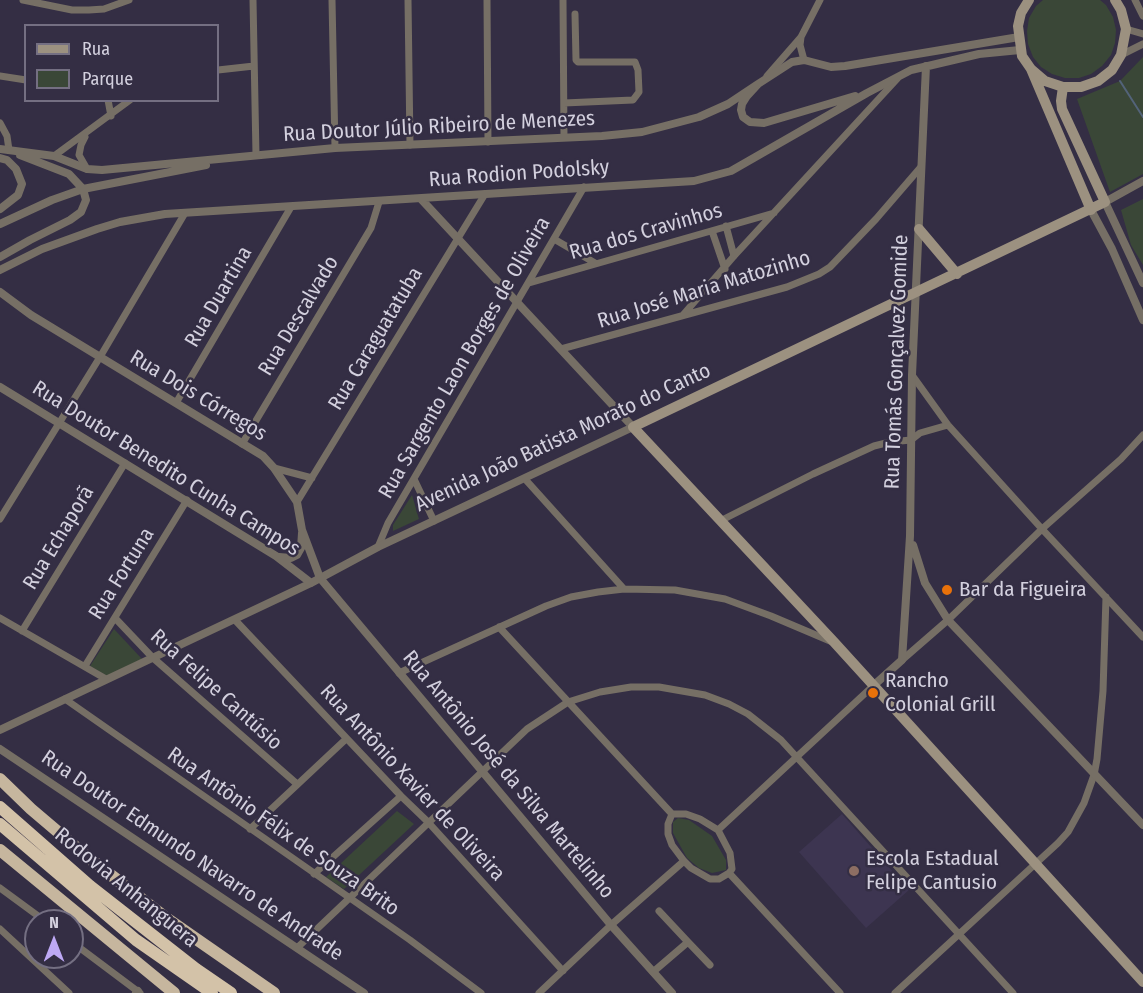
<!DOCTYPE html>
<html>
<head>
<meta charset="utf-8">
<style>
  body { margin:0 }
  #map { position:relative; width:1143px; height:993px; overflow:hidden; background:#342e44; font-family:"Fira Sans Condensed",sans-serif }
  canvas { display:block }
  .legend { position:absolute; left:24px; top:24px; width:195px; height:78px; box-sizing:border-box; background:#342e44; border:2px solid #746f82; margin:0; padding:8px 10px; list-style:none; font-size:18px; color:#d3d0de }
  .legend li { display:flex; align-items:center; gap:12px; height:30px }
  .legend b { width:30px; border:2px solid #746f82 }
  .north { position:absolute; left:24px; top:909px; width:60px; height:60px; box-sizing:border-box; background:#342e44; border:2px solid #746f82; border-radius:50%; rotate:0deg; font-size:16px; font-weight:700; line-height:24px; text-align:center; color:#d3d0de }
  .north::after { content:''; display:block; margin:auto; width:21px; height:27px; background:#bea9f5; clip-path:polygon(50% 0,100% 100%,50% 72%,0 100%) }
</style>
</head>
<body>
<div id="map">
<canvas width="1143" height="993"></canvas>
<ul class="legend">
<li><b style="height:8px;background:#9c9180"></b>Rua</li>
<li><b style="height:16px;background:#3a4737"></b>Parque</li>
</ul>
<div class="north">N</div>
</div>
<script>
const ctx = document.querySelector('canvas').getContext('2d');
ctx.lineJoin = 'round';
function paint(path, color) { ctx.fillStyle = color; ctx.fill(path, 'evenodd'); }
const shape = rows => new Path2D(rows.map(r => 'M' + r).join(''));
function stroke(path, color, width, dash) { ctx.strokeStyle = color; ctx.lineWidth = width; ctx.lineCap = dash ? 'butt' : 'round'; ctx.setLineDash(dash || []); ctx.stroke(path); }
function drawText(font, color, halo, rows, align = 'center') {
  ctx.font = font + ' "Fira Sans Condensed",sans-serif'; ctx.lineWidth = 5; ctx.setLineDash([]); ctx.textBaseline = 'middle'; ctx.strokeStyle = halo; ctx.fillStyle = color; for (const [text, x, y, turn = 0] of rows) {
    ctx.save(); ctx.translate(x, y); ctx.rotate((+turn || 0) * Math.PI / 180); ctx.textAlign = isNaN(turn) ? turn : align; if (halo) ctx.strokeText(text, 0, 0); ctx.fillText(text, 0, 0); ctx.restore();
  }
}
const built = shape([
  [842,814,909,890,866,928,799,852]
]);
const green = shape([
  [1043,0,1100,0,1106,5,1113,17,1116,30,1115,43,1111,55,1102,66,1091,74,1079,78,1065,78,1052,74,1041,67,1033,57,1028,44,1027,31,1029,18,1036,6],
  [1143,57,1143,174,1110,192,1077,99,1120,81],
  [1143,199,1143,265,1131,245,1121,210],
  [412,495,419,519,393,531,393,525],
  [114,629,142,659,107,676,90,666],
  [397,811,414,824,344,889,326,877],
  [678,818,689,820,712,836,726,860,726,870,712,873,699,868,687,858,673,833,673,822]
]);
const stream = shape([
  [1120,81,1143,117]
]);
const minor = shape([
  [23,0,72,10,89,10,104,9,129,0],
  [253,0,256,155],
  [332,0,335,148],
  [408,0,410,145],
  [487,0,488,142],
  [563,0,564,137],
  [1135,0,1143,16],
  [1126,29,1143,34],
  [801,37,800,45,804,60],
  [1121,55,1143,44],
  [218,70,254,66],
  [0,76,26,80],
  [767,76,801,37,820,0],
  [108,100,111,116],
  [564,103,633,100,639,92,638,70,635,62,578,62,576,60,575,14],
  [0,123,7,136,9,150],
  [85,137,81,145,79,155,87,169],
  [54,156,130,100],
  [726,226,734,256],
  [712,231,725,269],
  [554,239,595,263],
  [529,283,774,213],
  [683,315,734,256,897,79],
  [561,349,787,287,819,274,830,267,876,219,920,168],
  [912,375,948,425,1042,529,1143,637],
  [176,403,291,207],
  [242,444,371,228,379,202],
  [274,468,312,478],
  [414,479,434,521],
  [525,479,624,589],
  [297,502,485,194],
  [0,519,100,357,185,213],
  [720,521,813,474,874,446,890,442,911,440,920,433,948,425],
  [378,547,388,523,584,187],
  [0,618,106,679],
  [115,618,152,657,297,784],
  [235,620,401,796,428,822,563,971],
  [499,627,672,814],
  [22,631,125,463],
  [902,660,948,620,1042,529,1121,459,1143,435],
  [85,666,187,500],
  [399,673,546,606,571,597,598,592,624,589,675,590,725,599,771,616,830,641],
  [65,699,410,940,481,993],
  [672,814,686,814,700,819,718,830,730,853,732,869,729,873,719,879,710,879,691,868,684,861,672,845,668,834,668,824,672,814],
  [250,829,346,739],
  [718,830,873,686],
  [729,873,840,993],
  [314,874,401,796],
  [0,888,45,921],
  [659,911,688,942],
  [0,929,69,993],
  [72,942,140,993],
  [297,948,527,729,568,702,600,692,631,687,659,687,705,695,729,704,748,714,781,740,1013,993],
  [653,972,688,942,710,965],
  [539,993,611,925,684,861],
  [895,993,1058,843,1068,832,1084,803,1094,775,1097,759,1103,691,1106,597]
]);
const tertiary = shape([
  [855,96,764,123,750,122,743,117,741,110,742,104,747,96,758,84,792,62,804,60,831,67,845,66,1019,37],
  [0,149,54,156,87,169,102,170,335,148,602,136,642,132,699,117,728,104,758,84],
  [0,158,7,160,16,169,22,184,18,195,0,209],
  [1143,181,1105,202,1143,283],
  [1091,210,1112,249,1143,320],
  [0,224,52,200,83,189,206,165],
  [0,257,30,240,70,220,81,212,86,200,83,189,69,174,20,155],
  [0,270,42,249,97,229,120,222,165,214,694,181,731,171,867,93,911,70,979,54,1020,50],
  [0,292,31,315,263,456,274,468,297,502,302,530,320,578,611,925,672,993],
  [0,387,276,556,311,583],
  [913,545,925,583,948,620,1143,825],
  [279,557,291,558,297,555,301,548,302,533],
  [873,686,902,660,910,536,912,375,926,66],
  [0,730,311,583,378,547,633,427,421,199],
  [0,749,364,993],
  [136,993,138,991]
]);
const secondary = shape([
  [1029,0,1021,13,1018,26,1022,56,1031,69,1045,81,1063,87,1081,87,1098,81,1112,70,1121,55,1126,29,1121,10,1115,0],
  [1031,69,1091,210],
  [1063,87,1061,101,1062,109,1105,202,633,427,834,642,1143,982],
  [919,229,957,274]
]);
const trunk = shape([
  [0,779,31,809,84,854,166,918,274,993],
  [0,850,174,993]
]);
const motorway = shape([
  [0,807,90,886,196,969,231,993],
  [0,824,136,940,212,993]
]);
const markers = [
  [947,590,6,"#e8710a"],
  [873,693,6,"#e8710a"],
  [854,871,6,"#8d6e63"]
];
const streetNames = [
  ["Rua Doutor Júlio Ribeiro de Menezes",439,127,-3],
  ["Rua Rodion Podolsky",519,174,-4],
  ["Rua dos Cravinhos",646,232,-16],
  ["Rua José Maria Matozinho",704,290,-17],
  ["Rua Duartina",219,297,-60],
  ["Rua Descalvado",299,316,-59],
  ["Rua Caraguatatuba",376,339,-59],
  ["Rua Sargento Laon Borges de Oliveira",465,358,-60],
  ["Rua Tomás Gonçalvez Gomide",897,362,-88],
  ["Rua Dois Córregos",198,396,31],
  ["Avenida João Batista Morato do Canto",563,438,-25],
  ["Rua Doutor Benedito Cunha Campos",166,469,32],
  ["Rua Echaporã",59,538,-59],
  ["Rua Fortuna",122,574,-58],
  ["Rua Felipe Cantúsio",216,690,42],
  ["Rua Antônio José da Silva Martelinho",508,775,50],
  ["Rua Antônio Xavier de Oliveira",412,783,47],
  ["Rua Antônio Félix de Souza Brito",283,832,35],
  ["Rua Doutor Edmundo Navarro de Andrade",192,856,34],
  ["Rodovia Anhanguera",126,888,39]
];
const poiNames = [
  ["Bar da Figueira",959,590],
  ["Rancho",885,681],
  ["Colonial Grill",885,705],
  ["Escola Estadual",866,859],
  ["Felipe Cantusio",866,883]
];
paint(built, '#3d3551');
paint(green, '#3a4737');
stroke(stream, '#536379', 2);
stroke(minor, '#766f65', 7);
stroke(tertiary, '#766f65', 8);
stroke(secondary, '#9c9180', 10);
stroke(trunk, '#c6b69e', 12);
stroke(motorway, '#d3c2a8', 12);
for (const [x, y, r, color] of markers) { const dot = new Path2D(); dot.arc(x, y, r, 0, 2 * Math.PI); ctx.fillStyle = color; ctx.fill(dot); stroke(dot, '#342e44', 2); }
drawText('21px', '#d3d0de', '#342e44', streetNames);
drawText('21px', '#d3d0de', '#342e44', poiNames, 'left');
</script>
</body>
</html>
